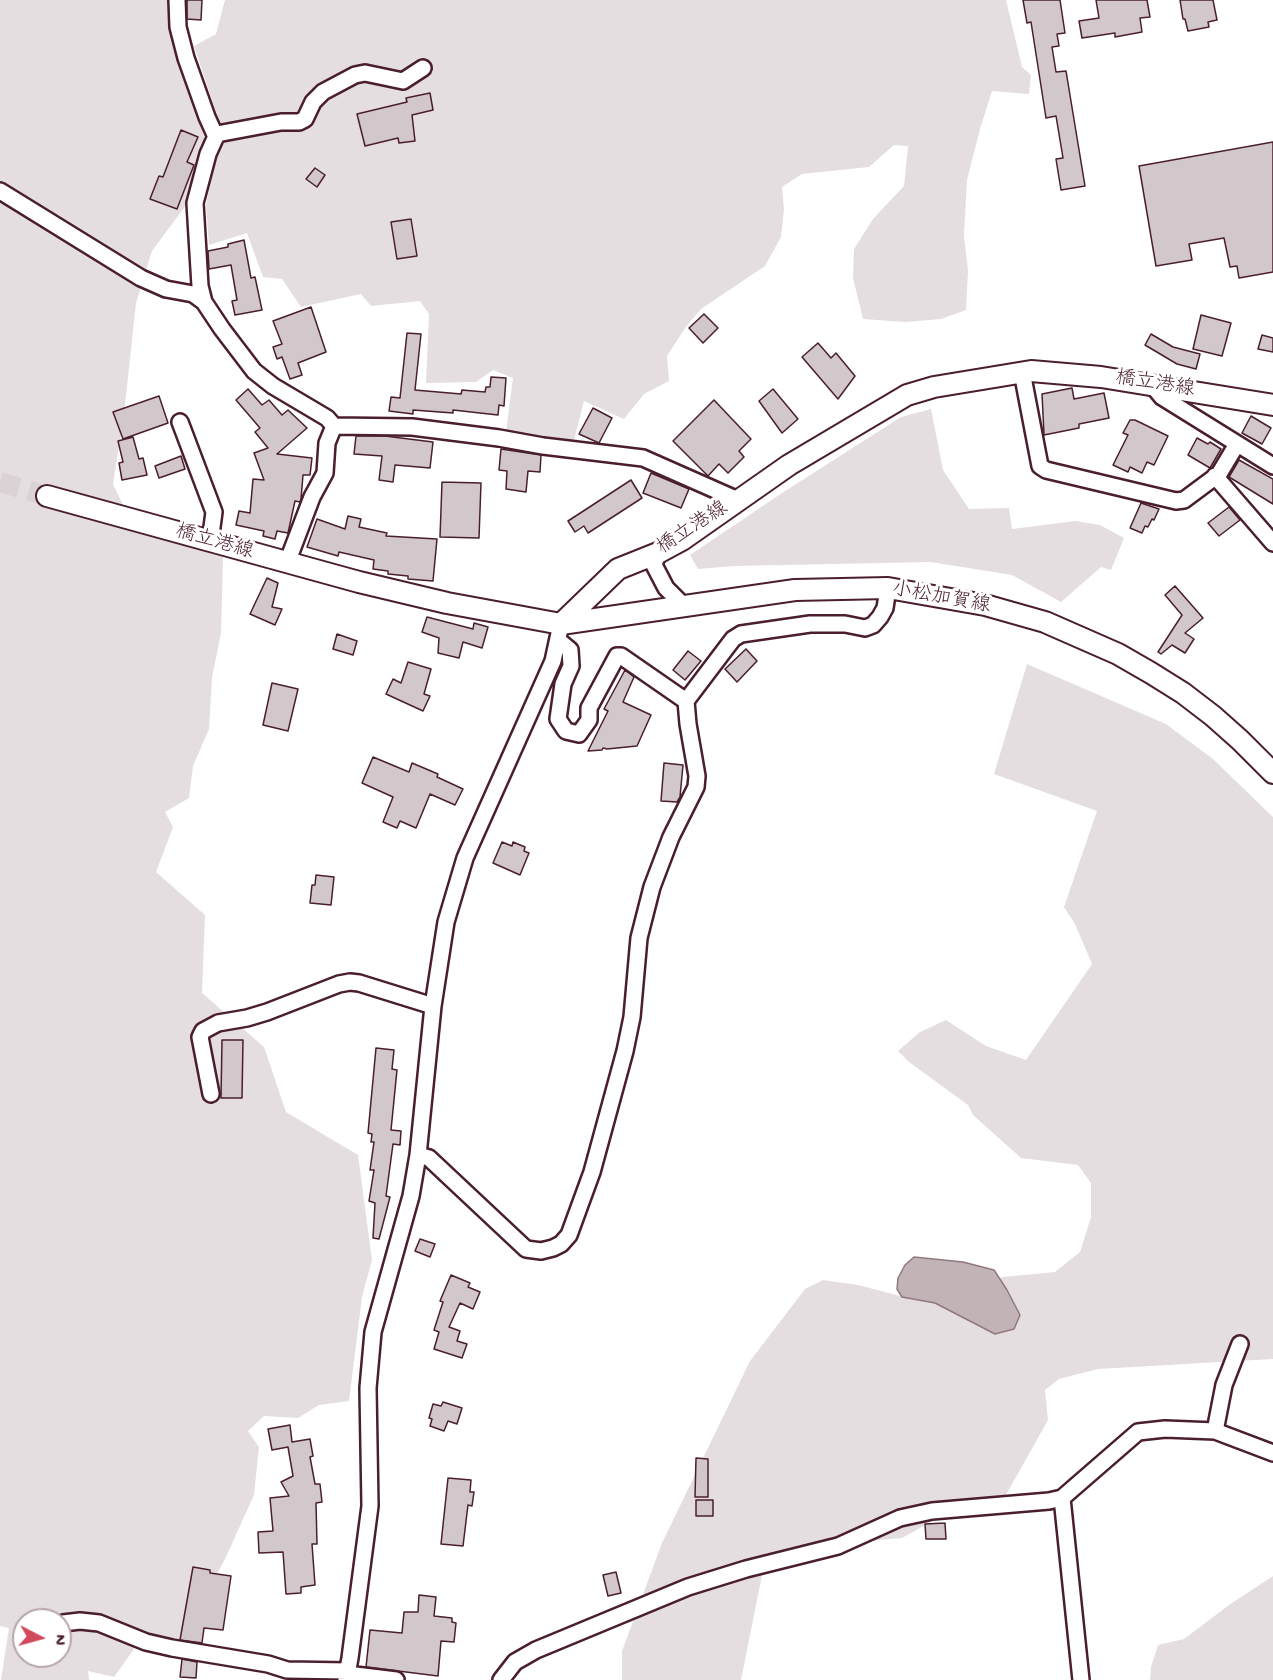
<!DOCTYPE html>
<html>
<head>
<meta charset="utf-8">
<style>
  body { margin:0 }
  #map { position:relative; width:1273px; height:1680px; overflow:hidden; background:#fff; font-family:"Gochi Hand",sans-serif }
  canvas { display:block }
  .north { position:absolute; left:12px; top:1608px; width:60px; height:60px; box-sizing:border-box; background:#fff; border:2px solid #b7a5aa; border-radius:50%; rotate:96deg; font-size:16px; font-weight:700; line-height:24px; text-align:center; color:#4a1f2b }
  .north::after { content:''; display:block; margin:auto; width:21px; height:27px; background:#d1495b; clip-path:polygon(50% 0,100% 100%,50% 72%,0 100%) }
</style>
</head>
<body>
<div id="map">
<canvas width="1273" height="1680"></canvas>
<div class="north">N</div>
</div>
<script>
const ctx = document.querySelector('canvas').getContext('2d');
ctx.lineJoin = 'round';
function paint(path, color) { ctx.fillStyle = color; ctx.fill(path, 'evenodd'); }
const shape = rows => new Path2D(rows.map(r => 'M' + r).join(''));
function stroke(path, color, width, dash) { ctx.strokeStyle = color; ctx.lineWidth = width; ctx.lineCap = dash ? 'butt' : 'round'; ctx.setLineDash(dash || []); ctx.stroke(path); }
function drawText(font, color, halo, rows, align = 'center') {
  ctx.font = font + ' "Gochi Hand","Klee One",sans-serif'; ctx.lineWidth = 6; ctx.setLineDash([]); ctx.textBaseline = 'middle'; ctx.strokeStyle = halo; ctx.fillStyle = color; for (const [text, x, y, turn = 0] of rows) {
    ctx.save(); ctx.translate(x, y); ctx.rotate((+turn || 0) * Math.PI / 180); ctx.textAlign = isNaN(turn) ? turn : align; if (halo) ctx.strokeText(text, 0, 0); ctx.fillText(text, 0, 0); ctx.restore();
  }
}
const green = shape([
  [0,0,171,0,177,48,185,85,205,139,192,197,152,251,136,303,124,414,113,484,136,532,223,557,221,633,212,677,209,729,193,766,189,798,165,812,173,827,156,872,205,915,202,993,264,1047,286,1112,358,1155,372,1260,362,1297,349,1401,319,1405,298,1418,264,1416,248,1431,259,1447,254,1495,225,1559,179,1646,144,1635,114,1677,88,1671,89,1680,1,1680,9,1628,0,1626],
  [24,1620,60,1620,60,1656,24,1656],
  [225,0,1006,0,1022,67,1031,75,1029,94,992,91,980,129,967,180,964,236,968,271,966,310,941,319,905,322,863,319,853,278,854,249,873,219,904,186,908,146,894,145,869,167,802,174,782,187,784,210,781,237,765,266,701,309,685,328,667,356,669,381,644,394,624,419,584,401,573,444,506,432,513,378,493,370,476,382,426,383,429,314,420,301,371,306,361,294,301,307,282,279,263,277,247,233,209,245,206,205,221,127,194,46,216,34],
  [931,409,943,470,969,509,1009,508,1012,529,1075,521,1100,525,1124,538,1111,570,1101,567,1061,602,1012,575,931,562,735,566,698,569,690,555,779,495,901,417],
  [1027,664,1166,724,1213,759,1273,817,1273,1359,1098,1369,1059,1379,1045,1390,1048,1420,1006,1495,973,1510,952,1510,902,1538,819,1545,763,1570,741,1680,622,1680,622,1651,662,1543,750,1361,805,1289,823,1280,858,1285,900,1296,924,1299,1003,1277,1055,1272,1080,1252,1091,1217,1091,1183,1078,1165,1021,1158,973,1115,968,1105,909,1062,898,1051,920,1032,946,1020,986,1046,1026,1060,1092,964,1075,924,1064,907,1097,811,994,774],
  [1273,1576,1273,1680,1150,1680,1151,1667,1158,1645,1184,1639,1229,1605]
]);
const water = shape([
  [914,1257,963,1262,994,1270,1007,1290,1020,1315,1014,1329,995,1334,935,1303,902,1297,897,1289,898,1278,905,1265,914,1257]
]);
const building = shape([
  [187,0,202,0,201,20,187,19,187,0],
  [1023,0,1060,0,1065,33,1057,34,1059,46,1052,47,1056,72,1066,71,1085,186,1061,190,1056,159,1063,158,1056,116,1046,118,1031,22,1027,23,1023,0],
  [1096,0,1147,0,1150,17,1140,18,1142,32,1115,37,1115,33,1082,38,1079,21,1099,18,1096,0],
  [1180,0,1213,0,1217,20,1208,22,1209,27,1188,31,1185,19,1183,19,1180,0],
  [430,93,433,110,412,115,415,141,399,143,398,138,365,146,357,114,407,102,406,98,430,93],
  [181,130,198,137,187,162,194,165,177,209,150,199,159,176,163,177,181,130],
  [1273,142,1273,272,1239,278,1237,266,1230,267,1224,238,1189,244,1192,260,1156,266,1139,166,1273,142],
  [315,168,325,175,317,187,306,179,315,168],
  [411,219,417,256,397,259,391,222,411,219],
  [244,240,251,278,255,277,262,310,235,315,232,301,237,300,231,265,209,269,208,251,228,247,228,244,244,240],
  [311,307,326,352,298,363,302,375,290,379,282,357,277,359,273,347,282,344,273,321,311,307],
  [704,314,718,328,703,343,689,328,704,314],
  [1201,315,1231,323,1222,356,1193,349,1201,315],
  [407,333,421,334,415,390,461,394,462,390,485,392,486,387,490,387,491,377,506,378,504,406,499,405,498,415,453,410,453,413,413,410,413,414,389,411,391,397,400,398,407,333],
  [1151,334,1173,347,1200,354,1196,369,1177,364,1145,345,1151,334],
  [1262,335,1273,338,1273,352,1258,349,1262,335],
  [818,343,831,358,836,353,855,376,838,399,802,357,818,343],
  [1072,388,1074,399,1104,393,1109,418,1079,424,1079,428,1044,435,1042,394,1072,388],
  [248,389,262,405,269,400,282,415,288,410,307,428,277,454,312,458,310,475,303,475,301,499,300,502,295,501,288,533,277,531,275,539,263,536,264,531,236,525,239,511,250,513,253,479,264,480,254,453,268,448,255,432,260,428,236,400,248,389],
  [773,389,798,419,782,433,759,401,773,389],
  [159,396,168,423,123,439,113,412,159,396],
  [714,400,751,439,739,451,744,457,728,473,719,464,708,476,673,441,714,400],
  [593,408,612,418,599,443,579,434,593,408],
  [1251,416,1271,428,1262,444,1242,433,1251,416],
  [1130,420,1135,420,1168,436,1154,465,1147,462,1142,473,1130,467,1128,472,1113,465,1128,435,1123,433,1130,420],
  [356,436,385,436,433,442,430,468,395,465,393,482,379,480,382,456,354,454,356,436],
  [133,437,139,459,143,458,147,475,122,480,119,463,123,462,118,441,133,437],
  [1197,438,1208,444,1210,442,1221,449,1210,468,1188,455,1197,438],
  [501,449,541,455,540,472,528,471,526,492,506,489,507,471,499,470,501,449],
  [181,456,185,469,159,478,155,466,181,456],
  [1239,460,1273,479,1273,504,1229,477,1239,460],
  [651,473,689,489,681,508,643,493,651,473],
  [631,480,642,498,588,533,584,526,575,532,568,521,631,480],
  [442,482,481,483,479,538,440,537,442,482],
  [1141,503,1159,509,1154,520,1152,519,1148,527,1145,526,1142,533,1130,528,1141,503],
  [1229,507,1240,520,1219,536,1208,523,1229,507],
  [348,516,361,519,359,527,387,533,386,536,437,539,433,581,408,579,408,576,388,574,388,571,373,569,374,560,339,552,338,556,307,547,317,519,345,529,348,516],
  [267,578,278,583,272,607,282,609,275,625,250,614,267,578],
  [1175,586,1203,618,1185,633,1194,639,1185,653,1172,645,1161,654,1158,652,1182,615,1165,595,1175,586],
  [427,617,473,629,474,623,488,627,482,648,463,642,459,658,438,653,439,638,422,632,427,617],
  [337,634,357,641,353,655,333,649,337,634],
  [746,649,757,661,737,682,725,669,746,649],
  [688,651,701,661,685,680,673,670,688,651],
  [408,662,431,669,424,694,430,696,423,711,386,694,393,679,401,683,408,662],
  [625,670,634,677,623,702,651,715,637,746,607,749,603,748,602,750,588,751,608,711,604,709,625,670],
  [272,683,298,689,288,731,263,725,272,683],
  [373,757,409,772,412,763,438,774,437,777,463,789,455,805,430,794,416,828,400,821,397,828,383,822,393,797,362,783,373,757],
  [664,763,683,765,680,797,677,802,661,801,664,763],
  [502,842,512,846,513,842,525,847,524,851,529,853,520,875,493,863,502,842],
  [316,875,334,877,331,905,310,903,312,885,315,885,316,875],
  [222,1040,243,1040,242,1098,221,1098,222,1040],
  [376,1048,394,1050,392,1069,397,1070,391,1130,401,1131,400,1145,393,1144,386,1196,390,1197,379,1239,373,1238,375,1203,369,1201,374,1170,370,1170,374,1142,371,1142,372,1134,368,1133,376,1048],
  [420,1239,435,1244,430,1257,415,1251,420,1239],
  [451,1275,470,1283,468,1287,480,1292,473,1309,460,1303,449,1327,460,1331,457,1341,467,1344,462,1358,434,1349,439,1332,434,1330,443,1302,440,1301,451,1275],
  [443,1402,462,1408,457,1424,448,1421,444,1431,430,1426,432,1419,429,1418,433,1404,441,1406,443,1402],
  [290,1425,292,1442,310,1439,313,1456,310,1457,315,1484,320,1484,322,1502,316,1503,317,1544,312,1544,315,1585,301,1587,301,1593,286,1594,283,1552,259,1553,258,1532,273,1531,270,1498,289,1496,281,1482,293,1476,288,1447,272,1450,268,1429,290,1425],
  [696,1458,708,1459,708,1497,695,1497,696,1458],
  [448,1478,471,1480,470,1492,474,1492,472,1506,468,1505,463,1546,441,1544,448,1478],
  [696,1500,713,1500,713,1516,696,1516,696,1500],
  [945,1523,946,1539,926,1539,925,1524,945,1523],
  [193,1567,210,1570,210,1573,231,1576,223,1630,204,1628,202,1643,180,1640,193,1567],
  [616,1572,621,1593,608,1596,603,1575,616,1572],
  [419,1595,436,1597,434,1616,452,1618,452,1622,456,1623,454,1642,441,1641,438,1676,366,1667,370,1630,402,1633,404,1612,418,1612,419,1595],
  [182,1659,197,1662,196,1678,180,1677,182,1659]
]);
const majorTunnel = shape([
  [0,482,47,496]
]);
const minor = shape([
  [177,0,178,27,186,58,207,117,216,137],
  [0,191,141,278,166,289,193,294,204,302],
  [1022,372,1040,466,1046,470,1176,501,1184,500,1219,474,1237,444],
  [1152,385,1162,397,1273,466],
  [180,422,214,512,210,542],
  [334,426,327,418,273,386,254,371,222,329,204,302,200,286,195,203,208,154,217,134,281,122,299,122,305,119,313,102,323,92,355,75,365,73,403,81,423,68],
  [334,426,412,427,499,438,543,446,643,458,738,500],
  [1215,476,1273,543],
  [658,553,654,565,666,588,684,606],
  [287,563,312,497,325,473,327,443,334,426],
  [558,640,570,650,571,666,563,684,558,719,566,731,579,734,589,720,589,708,617,656,621,656,686,701],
  [211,1094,200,1037,203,1031,218,1023,247,1018,267,1012,339,984,350,982,359,983,433,1006],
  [418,1155,429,1158,526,1249,541,1251,553,1248,561,1244,569,1235,592,1172,625,1051,632,1017,639,938,652,887,671,837,696,787,697,776,688,724,686,701,733,639,741,634,810,624,845,624,865,628,873,625,880,617,885,608,888,588],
  [1215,1431,1224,1385,1240,1344],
  [1062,1498,1081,1680],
  [63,1623,80,1621,99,1623,146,1642,172,1648,268,1664,287,1670,348,1671],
  [347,1674,396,1680],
  [346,1680,350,1658,370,1506,368,1388,373,1332,411,1196,418,1155,433,1006,446,922,465,858,553,661,561,624],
  [501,1680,515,1662,536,1650,688,1587,746,1569,838,1546,900,1518,932,1511,1049,1501,1062,1498,1138,1432,1165,1429,1215,1431,1273,1453]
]);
const major = shape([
  [47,496,359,582,447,603,561,624,795,590,888,588,985,605,1045,622,1118,654,1151,673,1183,693,1213,716,1240,740,1273,773],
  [561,624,618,569,658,553,682,540,789,465,907,395,934,387,1031,371,1101,377,1273,405]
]);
const streetNames = [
  ["橋立港線",1155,385,9],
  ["橋立港線",693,529,-33],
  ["橋立港線",214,543,16],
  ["小松加賀線",941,599,10]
];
paint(green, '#e5dee0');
paint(water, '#c1b3b6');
stroke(water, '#91787e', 1.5);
paint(building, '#d2c7cb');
stroke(building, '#4a1f2b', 1.5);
stroke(majorTunnel, '#dbd2d5', 20, [20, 10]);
stroke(minor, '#4a1f2b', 20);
stroke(major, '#4a1f2b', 24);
stroke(minor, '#fff', 15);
stroke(major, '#fff', 20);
drawText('20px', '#4a1f2b', '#fff', streetNames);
</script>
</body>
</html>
